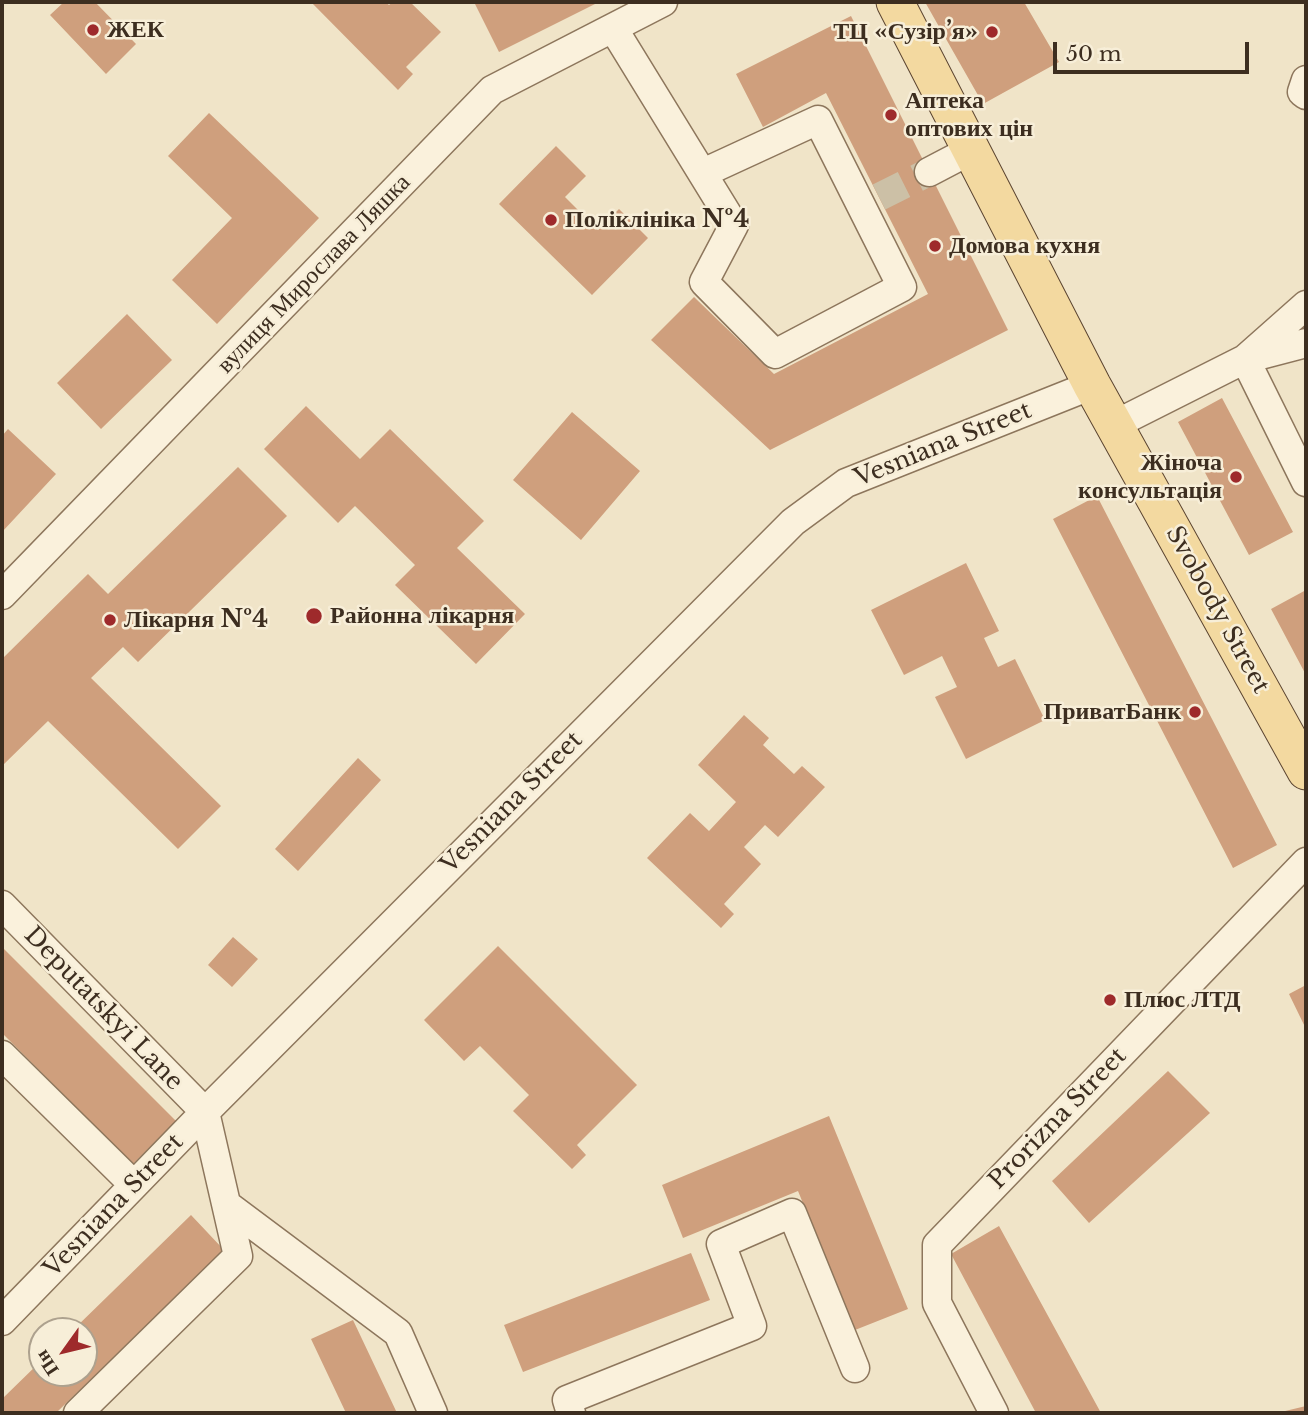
<!DOCTYPE html>
<html>
<head>
<meta charset="utf-8">
<style>
  body { margin:0 }
  #map { position:relative; width:1308px; height:1415px; overflow:hidden; background:#f0e4c8; font-family:"Libre Baskerville",serif }
  canvas { display:block }
  .frame { position:absolute; inset:0; border:4px solid #3d2e20; pointer-events:none }
  .north { position:absolute; left:28px; top:1317px; width:70px; height:70px; box-sizing:border-box; background:#f7eed8; border:2px solid #ada18e; border-radius:50%; rotate:236deg; font-size:19px; font-weight:700; line-height:28px; text-align:center; color:#3d2e20 }
  .north::after { content:''; display:block; margin:auto; width:24px; height:32px; background:#9e2a2b; clip-path:polygon(50% 0,100% 100%,50% 72%,0 100%) }
  .scale { position:absolute; left:1053px; top:42px; width:196px; height:32px; box-sizing:border-box; border:4px solid #3d2e20; border-top:0; padding-left:9px; font-size:21px; line-height:24px; white-space:nowrap; color:#3d2e20; -webkit-text-stroke:5px #f7eed8; paint-order:stroke }
</style>
</head>
<body>
<div id="map">
<canvas width="1308" height="1415"></canvas>
<div class="frame"></div>
<div class="north">Пн</div>
<div class="scale">50 m</div>
</div>
<script>
const ctx = document.querySelector('canvas').getContext('2d');
ctx.lineJoin = 'round';
function paint(path, color) { ctx.fillStyle = color; ctx.fill(path, 'evenodd'); }
const shape = rows => new Path2D(rows.map(r => 'M' + r).join(''));
function stroke(path, color, width, dash) { ctx.strokeStyle = color; ctx.lineWidth = width; ctx.lineCap = dash ? 'butt' : 'round'; ctx.setLineDash(dash || []); ctx.stroke(path); }
function drawText(font, color, halo, rows, align = 'center') {
  ctx.font = font + ' "Libre Baskerville",serif'; ctx.lineWidth = 5; ctx.setLineDash([]); ctx.textBaseline = 'middle'; ctx.strokeStyle = halo; ctx.fillStyle = color; for (const [text, x, y, turn = 0] of rows) {
    ctx.save(); ctx.translate(x, y); ctx.rotate((+turn || 0) * Math.PI / 180); ctx.textAlign = isNaN(turn) ? turn : align; if (halo) ctx.strokeText(text, 0, 0); ctx.fillText(text, 0, 0); ctx.restore();
  }
}
const building = shape([
  [64,2,95,2,136,44,106,74,50,15],
  [311,2,385,2,389,5,393,2,410,2,441,32,406,67,413,74,398,90],
  [474,2,599,2,499,52],
  [925,2,1024,2,1059,62,983,104],
  [851,16,1008,330,770,450,651,340,694,297,774,374,928,294,826,93,763,127,736,74],
  [209,113,319,218,217,324,172,280,232,218,168,156],
  [556,146,586,176,565,197,598,230,619,209,648,238,592,295,499,204],
  [127,314,172,360,101,429,57,383],
  [1222,398,1293,532,1249,555,1178,422],
  [306,406,360,459,390,429,484,521,457,548,525,614,476,664,395,585,415,565,355,506,338,523,264,449],
  [572,412,640,471,581,540,513,480],
  [8,429,56,474,2,532,2,436],
  [238,467,287,516,138,662,123,647,91,678,221,806,178,849,48,721,2,766,2,659,88,574,108,594],
  [1097,496,1277,845,1233,868,1053,519],
  [966,563,999,631,984,638,998,667,1015,659,1045,720,966,759,935,697,957,687,942,656,904,675,871,610],
  [1306,590,1306,675,1271,609],
  [744,715,769,738,763,745,794,774,802,766,825,787,778,837,765,825,744,847,761,864,724,904,734,914,721,928,647,858,690,813,709,831,736,802,698,765],
  [358,758,381,780,298,871,275,849],
  [233,937,258,959,232,987,208,965],
  [498,946,637,1085,577,1145,586,1155,572,1169,513,1111,529,1095,480,1046,464,1061,424,1020],
  [2,947,176,1121,133,1164,2,1033],
  [1306,985,1306,1029,1289,994],
  [1168,1071,1210,1113,1089,1223,1052,1181],
  [829,1116,908,1309,855,1330,798,1191,683,1238,662,1185],
  [191,1215,224,1250,56,1413,2,1413,2,1399,42,1360,42,1373,84,1373,84,1331,72,1331],
  [999,1226,1101,1413,1036,1413,951,1254],
  [691,1253,710,1300,523,1372,504,1325],
  [353,1320,397,1413,346,1413,311,1339],
  [1306,1406,1306,1413,1282,1413,1281,1412]
]);
const minorTunnel = shape([
  [879,197,929,172]
]);
const minor = shape([
  [613,28,734,225,704,282,775,354,902,287,818,120,703,173],
  [1306,80,1302,92,1306,95],
  [929,172,971,150],
  [1306,343,1245,359,1306,482],
  [1114,425,1245,359,1306,305],
  [2,595,492,90,663,2],
  [2,905,205,1112,238,1256,78,1413],
  [2,1055,134,1185],
  [227,1205,398,1333,433,1413],
  [2,1321,205,1112,793,522,846,483,1092,385],
  [571,1413,567,1400,752,1326,721,1244,792,1213,855,1368],
  [994,1413,937,1303,937,1245,1306,862]
]);
const major = shape([
  [895,2,1092,385,1306,771]
]);
const markers = [
  [93,30,7,"#9e2a2b"],
  [992,32,7,"#9e2a2b"],
  [891,115,7,"#9e2a2b"],
  [551,220,7,"#9e2a2b"],
  [935,246,7,"#9e2a2b"],
  [1236,477,7,"#9e2a2b"],
  [314,616,9,"#9e2a2b"],
  [110,620,7,"#9e2a2b"],
  [1195,712,7,"#9e2a2b"],
  [1110,1000,7,"#9e2a2b"]
];
const poiNames = [
  ["ЖЕК",107,30],
  ["ТЦ «Сузір’я»",978,32,"right"],
  ["Аптека",905,101],
  ["оптових цін",905,129],
  ["Поліклініка №4",565,220],
  ["Домова кухня",949,246],
  ["Жіноча",1222,463,"right"],
  ["консультація",1222,491,"right"],
  ["Районна лікарня",330,616],
  ["Лікарня №4",124,620],
  ["ПриватБанк",1181,712,"right"],
  ["Плюс ЛТД",1124,1000]
];
const streetNames = [
  ["вулиця Мирослава Ляшка",314,274,-46],
  ["Vesniana Street",943,445,-22],
  ["Svobody Street",1217,610,61],
  ["Vesniana Street",512,803,-45],
  ["Deputatskyi Lane",103,1009,46],
  ["Prorizna Street",1058,1119,-46],
  ["Vesniana Street",114,1206,-46]
];
paint(building, '#cf9f7d');
stroke(minorTunnel, '#ccc0a6', 28, [28, 14]);
stroke(minor, '#8d765c', 31);
stroke(major, '#5b4430', 39);
stroke(minor, '#faf1dc', 28);
stroke(major, '#f3d9a0', 37);
for (const [x, y, r, color] of markers) { const dot = new Path2D(); dot.arc(x, y, r, 0, 2 * Math.PI); ctx.fillStyle = color; ctx.fill(dot); stroke(dot, '#f7eed8', 2.5); }
drawText('bold 24px', '#3d2e20', '#f7eed8', poiNames, 'left');
drawText('24px', '#3d2e20', '#f7eed8', streetNames);
</script>
</body>
</html>
